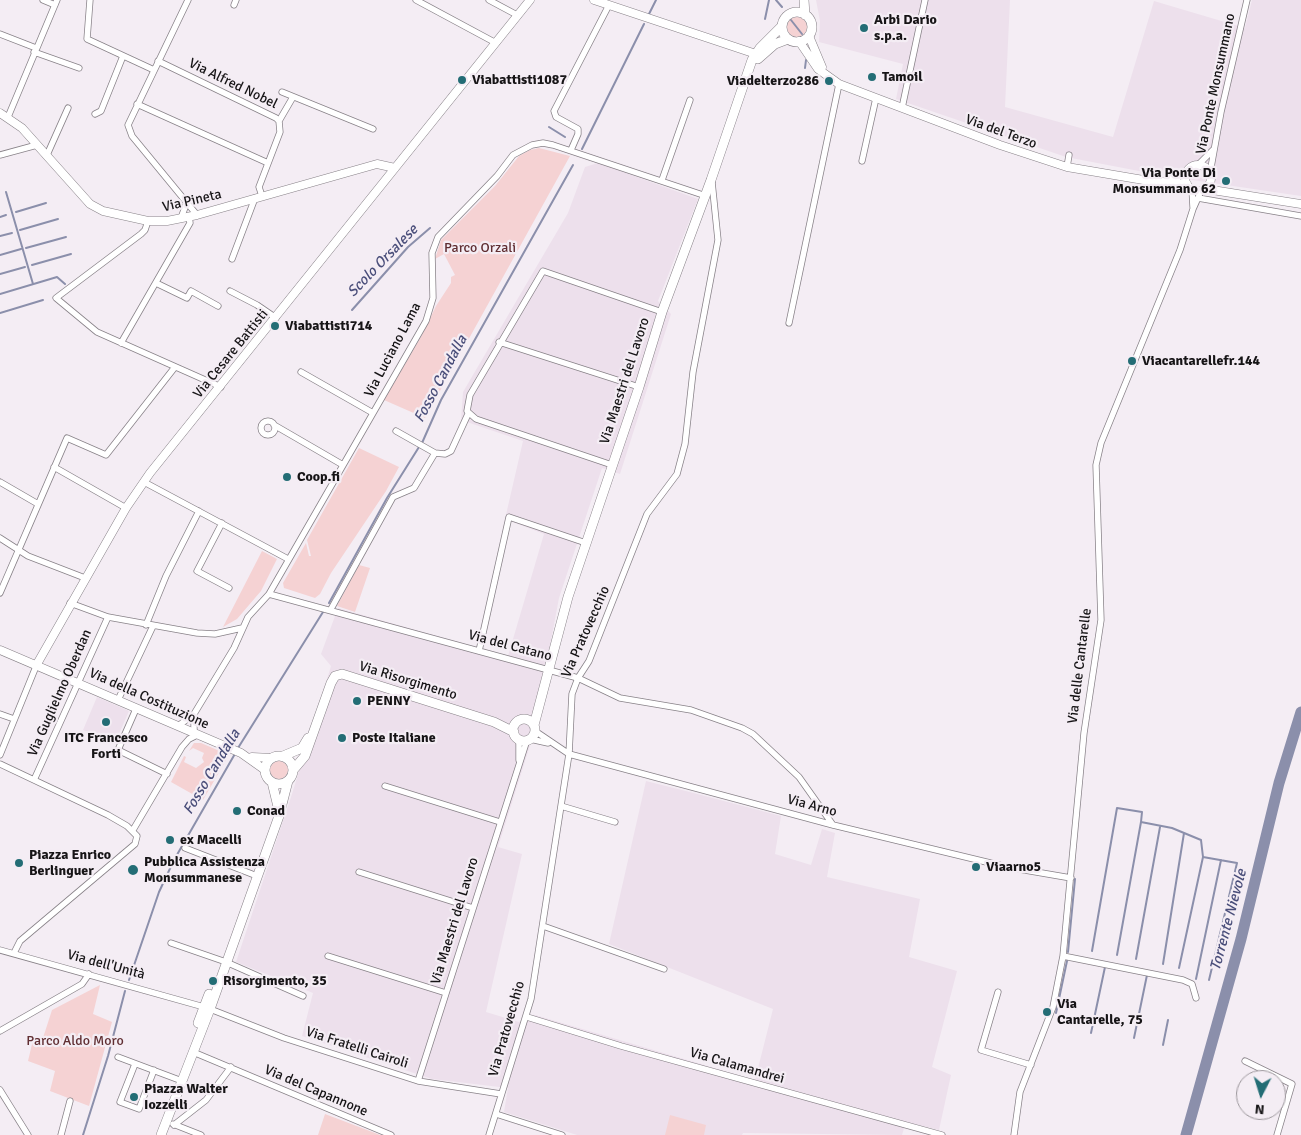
<!DOCTYPE html>
<html>
<head>
<meta charset="utf-8">
<style>
  body { margin:0 }
  #map { position:relative; width:1301px; height:1135px; overflow:hidden; background:#f4edf4; font-family:Signika,sans-serif }
  canvas { display:block }
  .north { position:absolute; left:1236px; top:1070px; width:50px; height:50px; box-sizing:border-box; background:#f4edf4; border:1px solid #9b969b; border-radius:50%; rotate:185deg; font-size:14px; font-weight:700; line-height:20px; text-align:center; color:#161416 }
  .north::after { content:''; display:block; margin:auto; width:18px; height:22px; background:#236d75; clip-path:polygon(50% 0,100% 100%,50% 72%,0 100%) }
</style>
</head>
<body>
<div id="map">
<canvas width="1301" height="1135"></canvas>
<div class="north">N</div>
</div>
<script>
const ctx = document.querySelector('canvas').getContext('2d');
ctx.lineJoin = 'round';
function paint(path, color) { ctx.fillStyle = color; ctx.fill(path, 'evenodd'); }
const shape = rows => new Path2D(rows.map(r => 'M' + r).join(''));
function stroke(path, color, width, dash) { ctx.strokeStyle = color; ctx.lineWidth = width; ctx.lineCap = dash ? 'butt' : 'round'; ctx.setLineDash(dash || []); ctx.stroke(path); }
function drawText(font, color, halo, rows, align = 'center') {
  ctx.font = font + ' Signika,sans-serif'; ctx.lineWidth = 4.5; ctx.setLineDash([]); ctx.textBaseline = 'middle'; ctx.strokeStyle = halo; ctx.fillStyle = color; for (const [text, x, y, turn = 0] of rows) {
    ctx.save(); ctx.translate(x, y); ctx.rotate((+turn || 0) * Math.PI / 180); ctx.textAlign = isNaN(turn) ? turn : align; if (halo) ctx.strokeText(text, 0, 0); ctx.fillText(text, 0, 0); ctx.restore();
  }
}
const built = shape([
  [816,0,1010,0,1005,107,1113,137,1154,1,1245,28,1252,0,1301,0,1301,196,1165,176,1066,157,896,99,903,64,819,42,820,21],
  [598,163,698,199,658,301,671,314,620,474,602,468,559,598,533,736,498,847,522,854,486,1012,519,1022,535,1015,755,1080,773,1009,609,944,646,781,686,791,781,816,775,854,811,865,822,829,835,833,827,877,920,899,909,957,957,971,932,1067,951,1075,939,1130,906,1122,902,1135,743,1133,742,1135,577,1135,504,1112,508,1088,432,1079,302,1036,313,993,236,962,292,794,331,666,321,654,338,608,508,656,544,534,505,519,523,441,461,420,463,392,568,213,585,167],
  [97,697,129,711,115,743,83,730]
]);
const green = shape([
  '787 27a10 10 0 1 1 20 0a10 10 0 1 1-20 0Z',
  [539,148,570,156,425,418,384,400,422,335,436,306,451,283,451,277,455,275,444,254,435,259,441,240,495,186,519,156,530,150],
  [359,448,399,467,386,491,331,573,320,594,315,598,284,588,283,583,306,543,309,556,311,556,307,540],
  [262,551,277,559,261,591,237,619,223,627],
  [359,565,370,568,355,612,337,606],
  [194,743,201,743,229,755,203,800,171,782,184,756,186,757,184,762,196,768,204,762,202,758,204,753,193,748,189,751],
  '270 770a9 9 0 1 1 18 0a9 9 0 1 1-18 0Z',
  [100,985,93,1014,112,1022,89,1106,50,1091,55,1071,28,1061,33,1040,42,1041,52,1010],
  [325,1114,375,1133,380,1135,318,1135],
  [670,1115,706,1125,704,1135,665,1135]
]);
const stream = shape([
  [776,0,782,7],
  [649,14,656,0],
  [765,19,769,0],
  [791,20,802,34],
  [805,68,806,60],
  [549,127,565,137],
  [582,149,644,24],
  [6,192,33,284],
  [16,212,46,203],
  [0,217,6,215],
  [20,230,58,219],
  [0,236,12,233],
  [26,248,66,237],
  [0,255,21,249],
  [32,265,71,254],
  [0,274,25,267],
  [0,294,57,277,65,284],
  [352,310,408,247,430,228],
  [0,313,43,300],
  [422,443,441,400,573,165],
  [329,603,387,498,419,447],
  [238,748,323,612],
  [1092,951,1117,808,1142,812,1141,822,1172,828,1201,840,1203,857,1237,863,1209,980],
  [1068,952,1075,879],
  [1117,955,1141,822],
  [1136,959,1160,827],
  [1163,964,1184,833],
  [1179,968,1203,857],
  [1196,979,1221,860],
  [129,980,159,892,174,860,236,752],
  [1056,1013,1067,961],
  [1091,1033,1105,967],
  [1134,1038,1147,975],
  [1163,1045,1168,1020],
  [83,1135,108,1056,125,991]
]);
const river = shape([
  [1186,1135,1241,939,1279,783,1301,712]
]);
const minor = shape([
  [43,0,55,5],
  [90,0,87,39,154,70],
  [188,0,128,125,132,136,197,215],
  [416,0,496,43],
  [489,0,517,15],
  [234,5,236,0],
  [0,34,36,48],
  [34,52,79,68],
  [158,61,276,118,279,121,280,132,259,187,262,196],
  [282,92,373,129],
  [137,104,268,163],
  [902,108,925,0],
  [95,114,101,111,123,56],
  [8,117,57,0],
  [279,121,293,97],
  [571,150,578,134,578,129,556,117,554,111,609,5],
  [0,155,37,145],
  [47,155,68,108],
  [862,161,876,98],
  [1198,165,1213,150],
  [1067,167,1069,155],
  [1210,173,1221,112,1247,0],
  [662,180,690,100],
  [1192,189,1193,207],
  [1198,198,1301,216],
  [181,218,187,202],
  [148,221,145,230,141,234,56,298,97,332,221,387],
  [232,259,255,198],
  [156,283,187,298,191,291,218,306],
  [230,291,257,305,276,318],
  [789,323,839,84],
  [499,342,639,387],
  [121,343,190,223,189,216],
  [301,372,373,413],
  '261 428a7 7 0 1 1 14 0a7 7 0 1 1-14 0Z',
  [274,425,343,465],
  [396,431,435,453],
  [612,465,476,419,467,411,470,395,543,271,662,312],
  [54,467,126,508],
  [0,482,38,504],
  [144,482,288,559],
  [222,523,197,571,229,588],
  [0,538,28,556,85,578],
  [0,593,67,438,106,455,175,367],
  [269,594,578,678,620,698,691,710,742,728,753,734,799,777,833,825],
  [70,603,108,617,197,633,215,634,242,628],
  [331,609,393,497,414,488,435,453,445,454,451,451,468,414],
  [146,625,166,576,199,511],
  [479,651,509,517,586,543],
  [118,700,153,626],
  [136,709,118,750,167,774],
  [0,714,14,719],
  [194,714,194,733],
  [178,726,194,714,234,648,248,617,269,594,426,321,433,298,432,253,438,237,497,176,513,155,532,145,543,143,553,145,706,196],
  [535,731,569,754,833,825,1007,867,1071,878],
  [530,739,548,743],
  [0,755,37,664],
  [519,760,519,740],
  [0,764,108,815,127,826,137,836,135,844,20,941,14,953],
  [34,780,108,617],
  [385,786,500,822],
  [561,806,615,822],
  [133,830,182,747,189,739,195,736],
  [185,848,257,876],
  [359,872,473,908],
  [543,926,664,969],
  [171,943,226,962,303,996],
  [0,950,204,1007],
  [328,956,446,993],
  [1063,956,1183,980,1192,984,1196,998],
  [998,992,981,1050,1031,1065],
  [210,1009,284,1038,418,1081,501,1094],
  [527,1017,621,1046,942,1135],
  [0,1031,82,984,89,974],
  [193,1052,391,1135],
  [118,1057,182,1081],
  [1245,1061,1292,1084,1277,1135],
  [135,1064,120,1102,139,1109,154,1070],
  [418,1081,527,740],
  [0,1090,28,1135],
  [496,1114,562,1135],
  [173,1124,201,1135],
  [174,1125,206,1100,231,1067],
  [61,1135,70,1101],
  [489,1135,531,999,569,754,572,694,578,678,589,661,647,514,677,474,685,444,693,372,718,240,712,182],
  [1014,1135,1020,1092,1053,1007,1063,956,1084,733,1101,620,1096,465,1101,443,1180,250,1193,209,1201,191]
]);
const tertiary = shape([
  [594,0,756,54],
  [809,36,822,67],
  [799,41,818,69,839,84,1000,145,1067,167,1167,184,1187,184],
  [0,113,22,128,90,204,103,211,148,221,167,221,197,215,377,164,395,168],
  '1185 178a13 13 0 1 1 26 0a13 13 0 1 1-26 0Z',
  [1163,182,1187,173],
  [1206,189,1301,204],
  [0,650,241,753,265,770],
  [37,664,126,508,150,473,530,0],
  [252,757,272,758]
]);
const primary = shape([
  [804,0,805,15],
  '782 27a15 15 0 1 1 30 0a15 15 0 1 1-30 0Z',
  [758,59,775,44,788,39],
  '513 730a11 11 0 1 1 22 0a11 11 0 1 1-22 0Z',
  [534,725,568,597,639,387,662,312,711,180,752,60,760,48,782,26],
  '265 770a14 14 0 1 1 28 0a14 14 0 1 1-28 0Z',
  [283,756,302,748,308,738],
  [294,769,305,756,331,683,335,676,342,674,494,722,514,732],
  [272,782,279,811],
  [198,1023,209,994],
  [161,1135,210,1009,279,816,288,781]
]);
const markers = [
  [864,28,5,"#236d75"],
  [872,77,5,"#236d75"],
  [462,80,5,"#236d75"],
  [829,81,5,"#236d75"],
  [1226,181,5,"#236d75"],
  [275,326,5,"#236d75"],
  [1132,361,5,"#236d75"],
  [287,477,5,"#236d75"],
  [357,701,5,"#236d75"],
  [106,722,5,"#236d75"],
  [342,738,5,"#236d75"],
  [237,811,5,"#236d75"],
  [170,840,5,"#236d75"],
  [19,863,5,"#236d75"],
  [976,867,5,"#236d75"],
  [133,870,6,"#236d75"],
  [213,981,5,"#236d75"],
  [1047,1012,5,"#236d75"],
  [134,1097,5,"#236d75"]
];
const poiNames = [
  ["Arbi Dario",874,20],
  ["s.p.a.",874,36],
  ["Tamoil",882,77],
  ["Viabattisti1087",472,80],
  ["Viadelterzo286",819,81,"right"],
  ["Via Ponte Di",1216,173,"right"],
  ["Monsummano 62",1216,189,"right"],
  ["Viabattisti714",285,326],
  ["Viacantarellefr.144",1142,361],
  ["Coop.fi",297,477],
  ["PENNY",367,701],
  ["ITC Francesco",106,738,"center"],
  ["Forti",106,754,"center"],
  ["Poste Italiane",352,738],
  ["Conad",247,811],
  ["ex Macelli",180,840],
  ["Piazza Enrico",29,855],
  ["Berlinguer",29,871],
  ["Pubblica Assistenza",144,862],
  ["Monsummanese",144,878],
  ["Viaarno5",986,867],
  ["Risorgimento, 35",223,981],
  ["Via",1057,1004],
  ["Cantarelle, 75",1057,1020],
  ["Piazza Walter",144,1089],
  ["Iozzelli",144,1105]
];
const streetNames = [
  ["Via Alfred Nobel",233,84,26],
  ["Via Ponte Monsummano",1216,84,-78],
  ["Via del Terzo",1001,132,20],
  ["Via Pineta",192,201,-13],
  ["Via Luciano Lama",393,350,-62],
  ["Via Cesare Battisti",231,354,-51],
  ["Via Maestri del Lavoro",625,381,-72],
  ["Via Pratovecchio",586,632,-66],
  ["Via del Catano",510,646,15],
  ["Via delle Cantarelle",1080,666,-83],
  ["Via Risorgimento",408,681,17],
  ["Via Guglielmo Oberdan",60,693,-66],
  ["Via della Costituzione",149,699,24],
  ["Via Arno",812,806,15],
  ["Via Maestri del Lavoro",455,921,-73],
  ["Via dell'Unità",106,965,15],
  ["Via Pratovecchio",507,1029,-74],
  ["Via Fratelli Cairoli",357,1048,18],
  ["Via Calamandrei",737,1066,16],
  ["Via del Capannone",316,1091,23]
];
const parkNames = [
  ["Parco Orzali",480,248],
  ["Parco Aldo Moro",75,1041]
];
const waterNames = [
  ["Scolo Orsalese",383,261,-46],
  ["Fosso Candalla",441,379,-62],
  ["Fosso Candalla",212,772,-59],
  ["Torrente Nievole",1229,920,-75]
];
paint(built, '#ede0ec');
paint(green, '#f5d2d3');
stroke(stream, '#8b8fab', 2);
stroke(river, '#8b8fab', 11);
stroke(minor, '#888288', 7);
stroke(tertiary, '#888288', 9);
stroke(primary, '#888288', 10);
stroke(minor, '#fff', 5.5);
stroke(tertiary, '#fff', 8);
stroke(primary, '#fff', 9);
for (const [x, y, r, color] of markers) { const dot = new Path2D(); dot.arc(x, y, r, 0, 2 * Math.PI); ctx.fillStyle = color; ctx.fill(dot); stroke(dot, '#f4edf4', 2); }
drawText('bold 14px', '#161416', '#f4edf4', poiNames, 'left');
drawText('14px', '#161416', '#f4edf4', streetNames);
drawText('14px', '#602e32', '#f4edf4', parkNames);
drawText('italic 15px', '#4a4e7a', '#f4edf4', waterNames);
</script>
</body>
</html>
